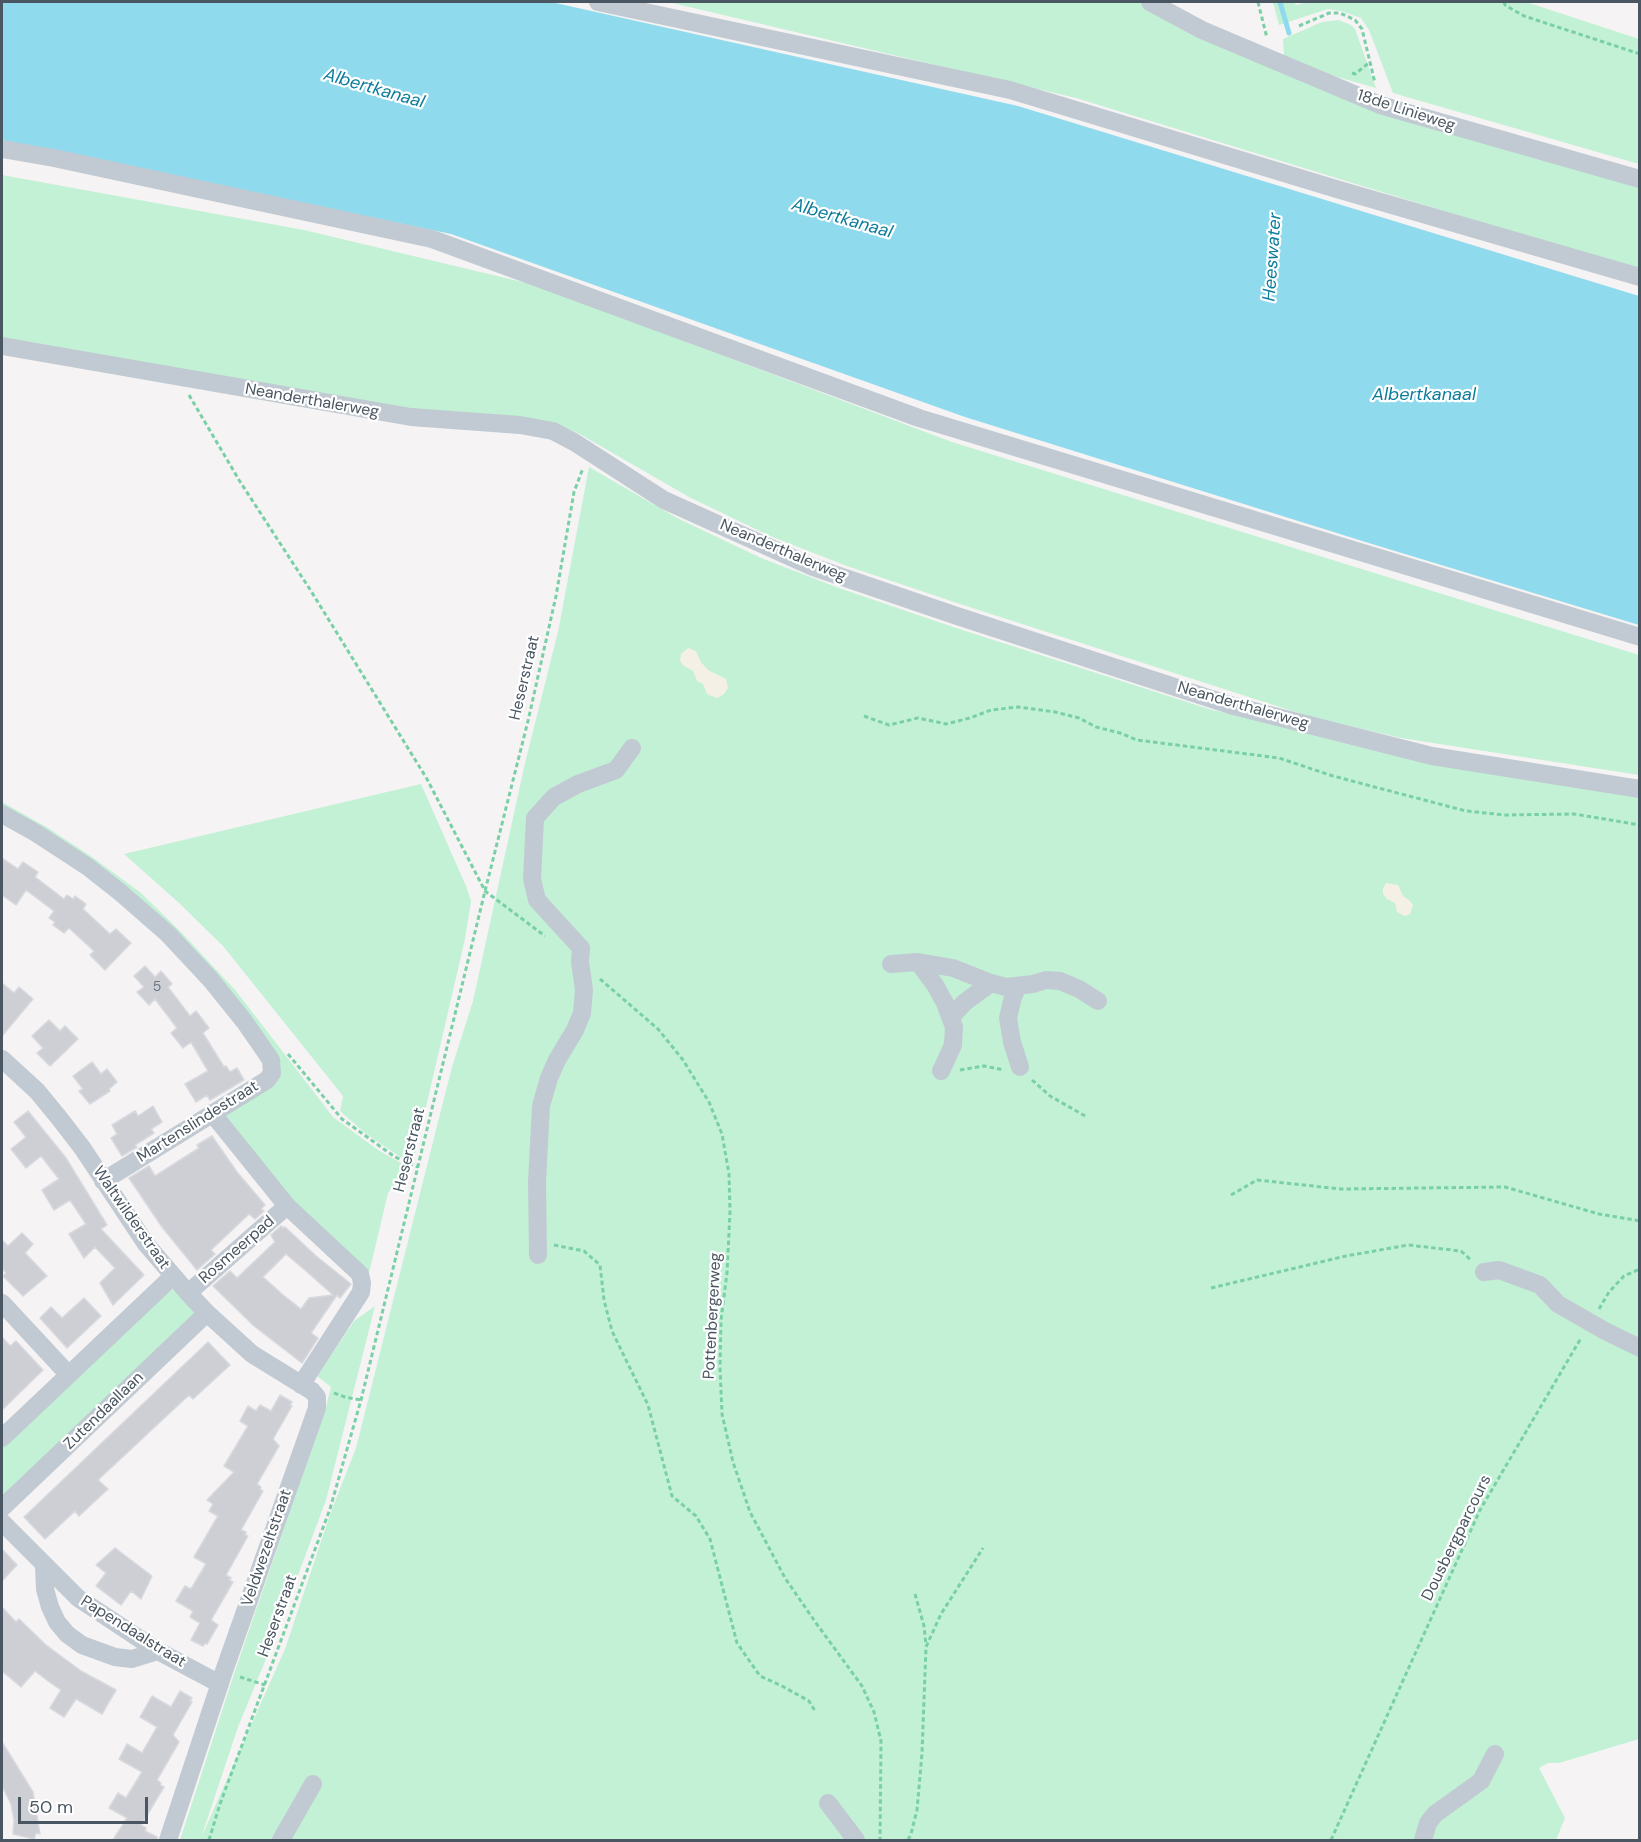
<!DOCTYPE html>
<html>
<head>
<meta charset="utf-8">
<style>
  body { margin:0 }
  #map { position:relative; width:1641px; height:1842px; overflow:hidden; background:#f5f3f3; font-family:"DM Sans",sans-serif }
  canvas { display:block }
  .frame { position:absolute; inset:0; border:3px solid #4a5661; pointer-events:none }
  .scale { position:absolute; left:18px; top:1797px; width:130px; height:27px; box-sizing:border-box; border:3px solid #4a5661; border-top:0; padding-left:8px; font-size:18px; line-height:21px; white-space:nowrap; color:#4a5661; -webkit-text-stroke:4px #fff; paint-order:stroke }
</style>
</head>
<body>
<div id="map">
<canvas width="1641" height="1842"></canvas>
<div class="frame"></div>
<div class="scale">50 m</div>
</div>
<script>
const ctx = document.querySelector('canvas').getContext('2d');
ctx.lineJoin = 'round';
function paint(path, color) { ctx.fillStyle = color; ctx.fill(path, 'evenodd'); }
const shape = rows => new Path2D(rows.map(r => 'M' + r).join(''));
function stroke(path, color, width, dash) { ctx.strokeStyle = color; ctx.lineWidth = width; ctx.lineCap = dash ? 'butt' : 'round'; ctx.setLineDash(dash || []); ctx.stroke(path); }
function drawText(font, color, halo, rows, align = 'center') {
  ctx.font = font + ' "DM Sans",sans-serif'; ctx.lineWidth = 4.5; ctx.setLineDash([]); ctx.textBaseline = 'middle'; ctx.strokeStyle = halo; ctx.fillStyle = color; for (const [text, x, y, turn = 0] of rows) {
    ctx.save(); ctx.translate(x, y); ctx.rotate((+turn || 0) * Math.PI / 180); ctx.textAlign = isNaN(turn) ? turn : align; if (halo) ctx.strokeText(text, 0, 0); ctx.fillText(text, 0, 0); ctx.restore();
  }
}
const green = shape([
  [668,2,1158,2,1297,74,1639,172,1639,271,1076,98],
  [1273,2,1294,2,1296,5,1307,2,1528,2,1529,3,1639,39,1639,164,1393,93,1369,30,1361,18,1341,11,1328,9,1279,25],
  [1338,20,1351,25,1355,29,1376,88,1327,74,1284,55,1283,39,1322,22],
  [2,175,304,230,539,286,952,442,1639,655,1639,775,1401,738,1311,717,960,604,847,566,770,536,689,497,578,433,551,422,400,409,2,339],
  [589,467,677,518,761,558,839,588,953,627,1212,710,1639,797,1639,1739,1559,1763,1548,1763,1539,1768,1565,1818,1556,1840,180,1840,235,1671,326,1407,331,1387,317,1376,354,1321,375,1306,326,1500,275,1637,238,1727,201,1838,285,1649,331,1512,356,1448,437,1126,452,1067,473,1001,525,763,558,632],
  [421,784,466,886,471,901,465,939,413,1163,406,1161,365,1133,340,1111,343,1096,223,946,178,902,124,854],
  [2,802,48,828,92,857,141,893,181,932,236,991,333,1117,378,1150,408,1167,388,1193,369,1273,351,1256,314,1225,221,1119,274,1084,207,970,2,810],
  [174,1289,197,1313,2,1500,2,1447,168,1291]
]);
const sand = shape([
  [688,648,696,651,701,662,708,670,726,679,728,688,724,694,717,698,707,694,703,684,697,681,693,671,684,666,680,661,681,654],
  [1386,883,1398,885,1403,896,1410,901,1413,905,1410,914,1405,916,1397,912,1395,903,1387,899,1383,894,1383,888]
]);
const water = shape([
  [2,2,551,2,1018,106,1639,296,1639,625,1372,544,965,417,451,234,2,140]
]);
const stream = shape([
  [1280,2,1289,33]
]);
const building = shape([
  [2,858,18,869,23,862,38,872,35,877,64,899,67,895,73,899,75,896,86,904,83,909,110,934,116,929,131,943,105,970,90,955,94,951,69,928,64,933,53,925,55,922,49,918,54,911,26,890,16,905,2,895,2,858],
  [145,966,155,977,161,971,172,984,168,987,190,1016,196,1011,209,1028,203,1033,224,1067,226,1066,230,1072,237,1068,244,1080,210,1100,207,1095,196,1102,185,1084,208,1071,191,1042,183,1048,171,1033,177,1028,155,999,149,1005,137,992,144,987,134,976,145,966],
  [2,983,14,993,19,987,33,999,2,1036,2,983],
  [49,1020,60,1031,65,1026,78,1039,50,1066,37,1053,43,1048,32,1036,49,1020],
  [92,1062,101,1074,107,1069,117,1082,109,1089,110,1091,90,1104,79,1091,83,1089,73,1076,92,1062],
  [153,1106,162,1122,151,1129,154,1133,135,1145,137,1147,122,1156,111,1138,117,1134,112,1125,135,1111,138,1116,153,1106],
  [28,1111,66,1158,107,1225,101,1229,144,1275,113,1305,100,1283,115,1268,95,1247,84,1258,69,1234,86,1224,70,1200,54,1210,42,1190,59,1179,41,1156,26,1168,11,1149,26,1137,14,1122,28,1111],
  [212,1136,237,1172,265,1205,261,1209,264,1211,255,1219,249,1214,211,1250,215,1254,197,1270,162,1227,129,1178,149,1166,155,1176,199,1148,197,1145,212,1136],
  [281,1226,283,1228,285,1227,316,1256,351,1284,340,1298,337,1295,311,1333,318,1338,302,1363,254,1326,213,1286,230,1271,237,1278,275,1242,271,1235,281,1226],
  [286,1254,305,1270,333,1295,309,1298,301,1309,283,1295,263,1277,286,1254],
  [22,1233,33,1244,25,1253,47,1276,23,1296,3,1276,6,1273,2,1268,2,1240,8,1246,22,1233],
  [84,1298,101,1316,67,1348,40,1318,51,1307,62,1318,84,1298],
  [2,1337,10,1346,16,1341,43,1370,2,1410,2,1337],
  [208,1342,230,1365,193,1399,189,1395,160,1422,98,1480,108,1489,79,1516,75,1511,45,1539,24,1517,208,1342],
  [280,1395,292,1402,290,1405,292,1406,273,1439,279,1446,257,1484,261,1487,260,1489,263,1491,241,1530,246,1532,245,1535,248,1536,226,1575,231,1578,229,1580,233,1582,211,1620,218,1625,207,1644,205,1643,203,1646,191,1640,200,1623,190,1617,193,1611,176,1601,185,1586,191,1589,206,1564,194,1557,218,1516,209,1511,213,1504,207,1500,234,1472,224,1466,248,1426,240,1421,248,1406,256,1411,260,1405,271,1411,280,1395],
  [115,1548,152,1576,141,1599,131,1591,121,1605,96,1586,106,1573,96,1565,115,1548],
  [2,1549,17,1565,2,1581,2,1549],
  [2,1607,16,1622,19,1619,46,1645,81,1671,116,1690,102,1714,76,1699,64,1717,50,1708,61,1690,48,1681,35,1671,21,1687,2,1671,2,1607],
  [180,1691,192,1698,190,1701,192,1702,173,1735,179,1742,157,1780,161,1783,160,1785,164,1787,141,1825,146,1828,145,1831,157,1837,157,1840,113,1840,127,1818,109,1808,118,1793,126,1798,142,1772,119,1759,127,1744,142,1753,157,1727,140,1717,152,1696,171,1707,180,1691],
  [2,1742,33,1792,40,1834,36,1833,34,1839,13,1834,14,1820,11,1804,2,1786,2,1742]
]);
const path = shape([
  [1258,2,1267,38],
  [1504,2,1505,5,1524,16,1640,54],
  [1299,26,1329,13,1340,13,1355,20,1362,29,1375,83],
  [1352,73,1355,74,1370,62],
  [189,395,239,480,311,591,427,779,485,891,545,936],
  [864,716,889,725,918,718,946,724,970,718,991,710,1018,707,1055,712,1079,718,1096,727,1120,733,1137,740,1279,758,1333,776,1466,811,1505,815,1574,814,1640,825],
  [600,979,658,1029,683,1060,709,1102,722,1134,729,1174,730,1212,727,1273,721,1320,720,1367,722,1414,733,1462,750,1512,785,1578,816,1623,862,1686,874,1712,881,1741,880,1840],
  [288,1054,342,1119,395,1157,418,1167],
  [960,1070,984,1066,1004,1070],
  [1032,1080,1050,1096,1087,1117],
  [1231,1195,1257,1180,1341,1189,1505,1187,1599,1214,1640,1221],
  [554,1245,584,1251,600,1265,604,1300,612,1331,648,1405,672,1496,696,1516,710,1539,737,1643,760,1676,782,1686,809,1701,815,1711],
  [1211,1288,1346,1256,1408,1245,1461,1251,1472,1261],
  [1599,1309,1609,1292,1624,1276,1640,1269],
  [334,1393,345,1397,361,1400],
  [915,1594,924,1626,926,1646],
  [240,1677,265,1685],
  [209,1840,220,1804,330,1509,361,1400,485,891,528,721,556,596,574,492,583,468],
  [908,1840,911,1834,917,1810,922,1753,926,1647,941,1614,983,1548],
  [1331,1840,1480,1510,1581,1338]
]);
const minor = shape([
  [598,2,1010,90,1333,188,1640,277],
  [1150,2,1202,30,1380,105,1640,179],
  [2,149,54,158,432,239,919,418,1640,637],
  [2,346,411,417,520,425,553,431,574,442,664,500,813,567,954,615,1230,705,1432,756,1640,789],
  [2,814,36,833,88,867,121,893,168,934,211,980,244,1021,271,1060,272,1073,267,1080,103,1181],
  [918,962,935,985,945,1003,954,1027,953,1045,941,1071],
  [891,964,918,962,953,968,991,983,1006,987,1033,984,1046,980,1060,981,1079,989,1098,1001],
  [1018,986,1013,997,1008,1018,1012,1042,1020,1067],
  [951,1017,965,1002,991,983],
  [2,1059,37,1091,60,1119,83,1149,146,1244,188,1293,207,1313,252,1354,312,1391,317,1397,317,1408,224,1671,168,1840],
  [212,1113,287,1206,360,1274,362,1283,361,1292,301,1385],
  [538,1255,537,1182,541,1106,549,1078,557,1060,575,1030,582,1013,584,990,580,962,581,948,537,900,532,879,535,818,554,797,578,784,616,770,632,748],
  [1484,1272,1499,1270,1540,1285,1558,1304,1605,1331,1640,1348],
  [188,1293,287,1206],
  [2,1303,68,1374],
  [2,1438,173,1276],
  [2,1508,207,1313],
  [2,1522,78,1598,158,1651,220,1684],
  [44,1566,45,1589,50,1607,57,1622,67,1634,82,1645,115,1657,132,1659,158,1651],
  [828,1803,856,1840],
  [281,1840,313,1784],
  [1423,1840,1428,1823,1435,1814,1481,1781,1495,1754]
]);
const numberNames = [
  ["5",157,987]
];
const streetNames = [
  ["18de Linieweg",1406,111,18],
  ["Neanderthalerweg",312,401,10],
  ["Neanderthalerweg",783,551,23],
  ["Heserstraat",525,678,-77],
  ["Neanderthalerweg",1243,706,16],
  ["Martenslindestraat",198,1122,-32],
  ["Heserstraat",410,1150,-76],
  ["Waltwilderstraat",131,1218,55],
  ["Rosmeerpad",237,1250,-41],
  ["Pottenbergerweg",713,1316,-87],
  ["Zutendaallaan",104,1411,-44],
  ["Dousbergparcours",1457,1538,-64],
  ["Veldwezeltstraat",267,1548,-71],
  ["Heserstraat",278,1616,-70],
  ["Papendaalstraat",133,1632,32]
];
const waterNames = [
  ["Albertkanaal",374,89,16],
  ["Albertkanaal",842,219,16],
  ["Heeswater",1273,257,-86],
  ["Albertkanaal",1424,395]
];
paint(green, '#c3f1d5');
paint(sand, '#f5f0e5');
paint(water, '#90daee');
stroke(stream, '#90daee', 5);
paint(building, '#cdcfd5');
stroke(building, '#d7d9de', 1.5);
stroke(path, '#7ad0a6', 3, [4.5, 3]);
stroke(minor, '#c1cad2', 18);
drawText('14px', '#6b747e', null, numberNames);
drawText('16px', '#4a5661', '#fff', streetNames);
drawText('italic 18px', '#0c7c9b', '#fff', waterNames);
</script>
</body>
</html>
